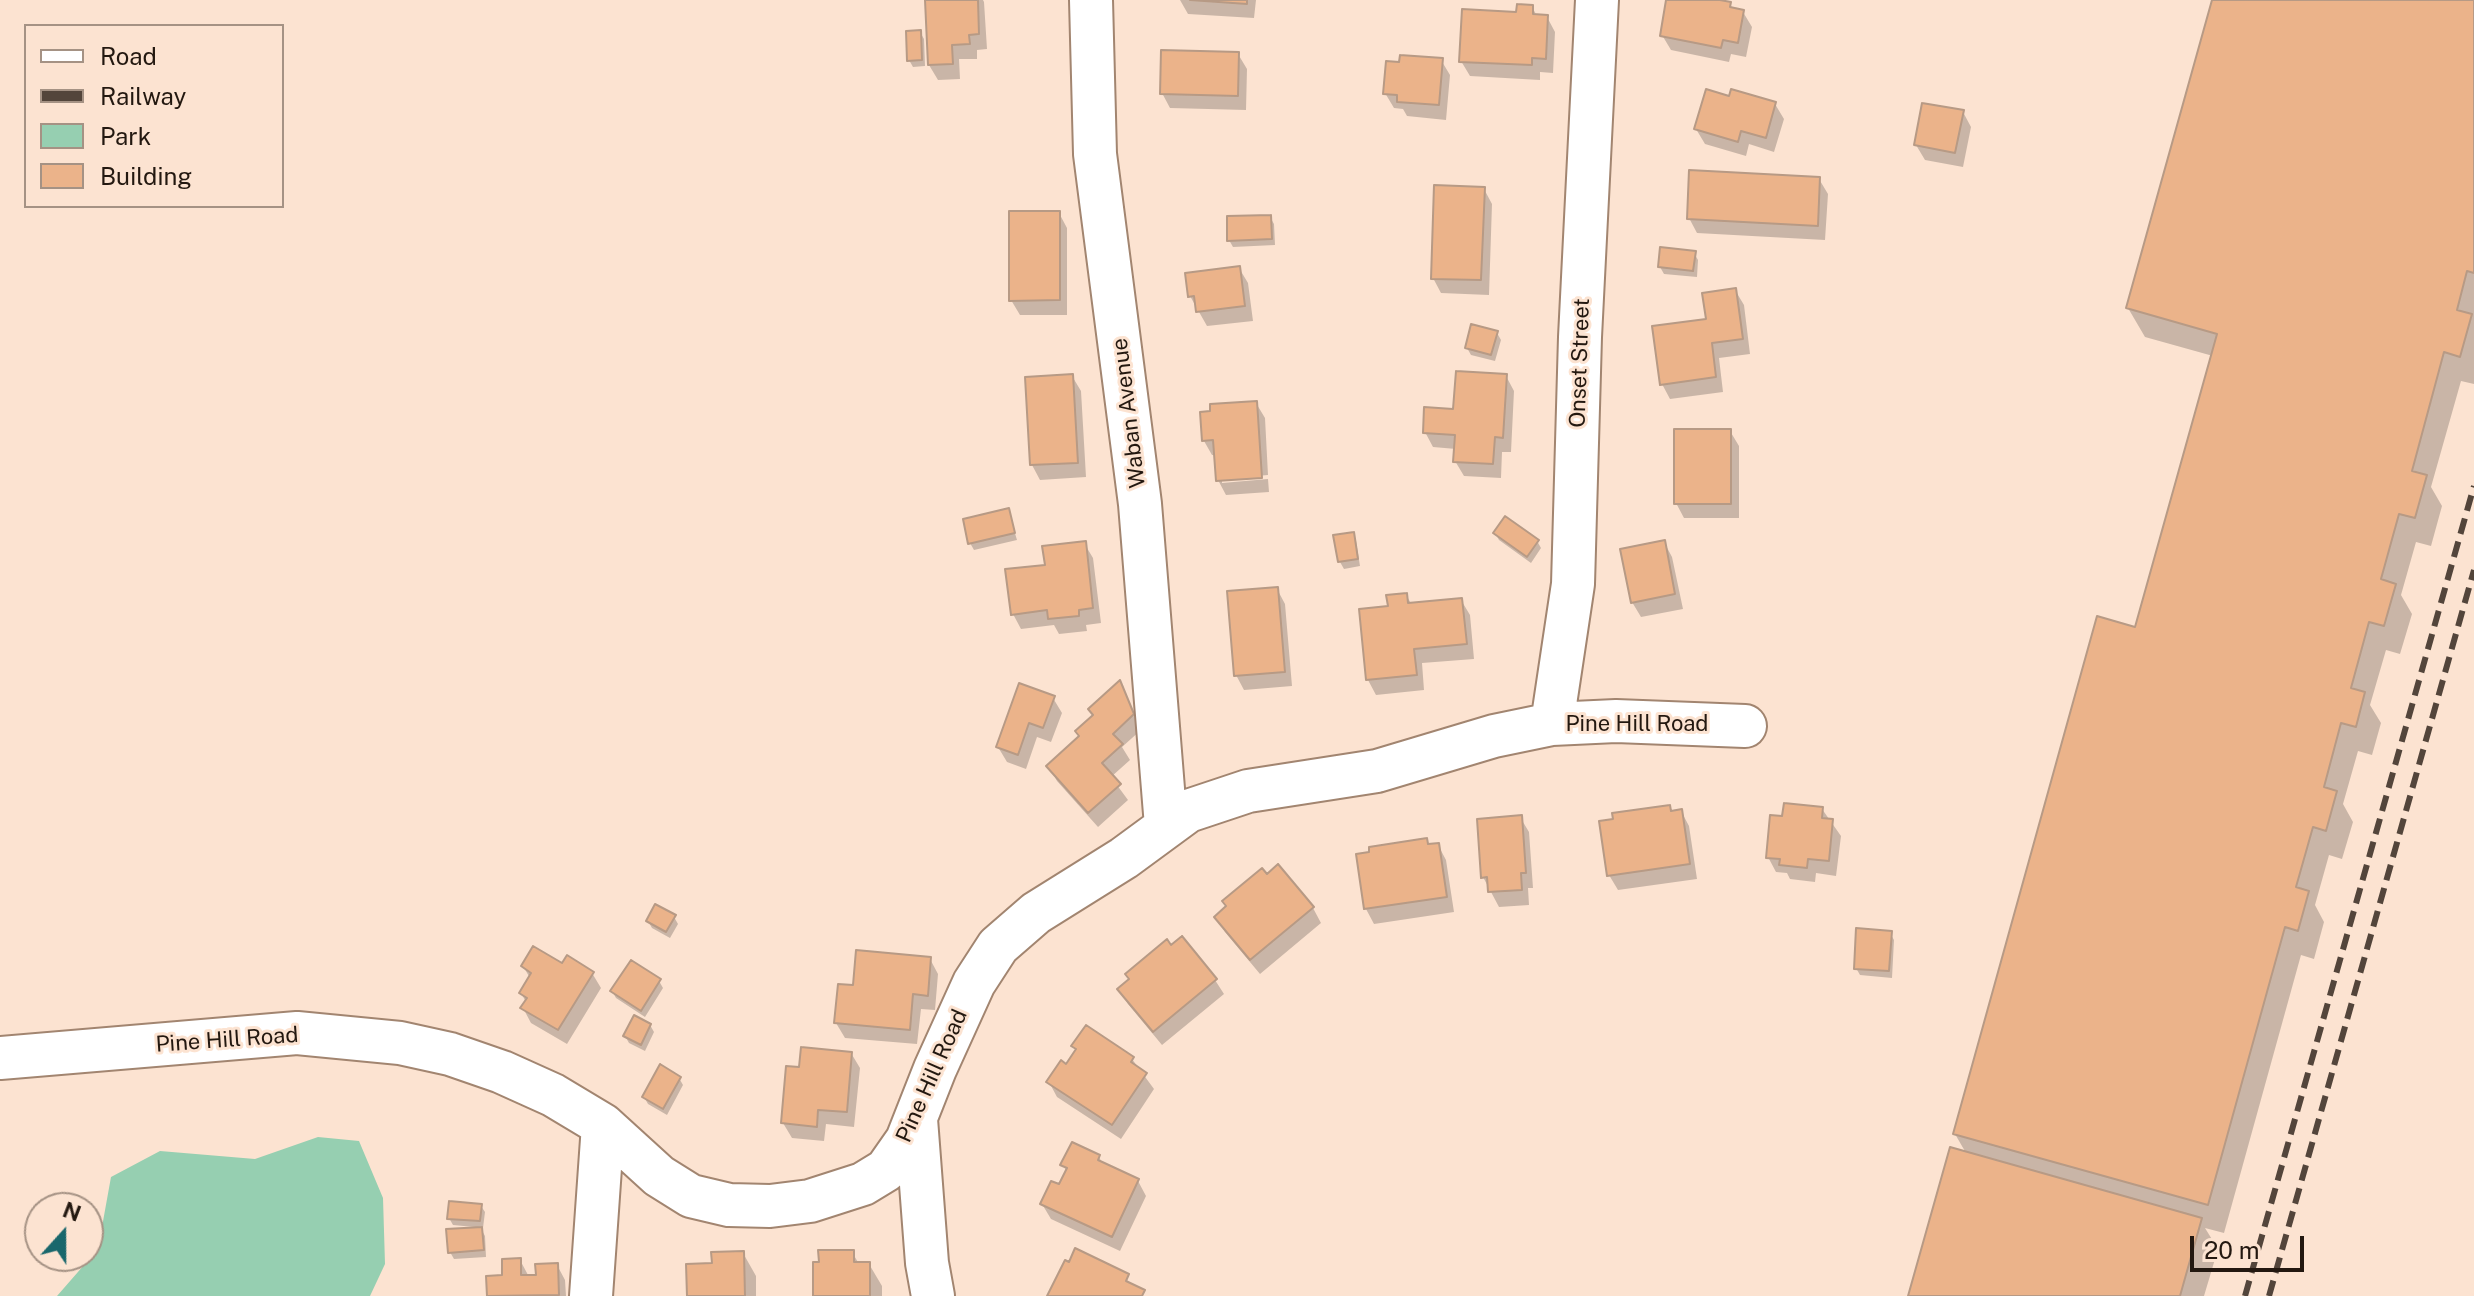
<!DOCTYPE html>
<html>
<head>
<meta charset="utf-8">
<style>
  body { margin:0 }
  #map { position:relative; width:2474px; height:1296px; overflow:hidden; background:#fce3d1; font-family:"Public Sans",sans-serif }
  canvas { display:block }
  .legend { position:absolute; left:24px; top:24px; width:260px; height:184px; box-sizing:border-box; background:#fce3d1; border:2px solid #a59284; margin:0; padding:10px 14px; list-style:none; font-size:24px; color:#231810 }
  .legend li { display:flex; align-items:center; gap:16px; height:40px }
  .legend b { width:40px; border:2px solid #a59284 }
  .north { position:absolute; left:24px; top:1192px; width:80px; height:80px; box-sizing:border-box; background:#fce3d1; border:2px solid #a59284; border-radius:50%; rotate:21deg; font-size:22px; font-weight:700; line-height:32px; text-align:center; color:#231810 }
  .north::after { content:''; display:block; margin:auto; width:28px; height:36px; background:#19676c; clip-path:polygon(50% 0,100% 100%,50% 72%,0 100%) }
  .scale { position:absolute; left:2190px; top:1236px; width:114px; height:36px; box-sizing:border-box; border:4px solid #231810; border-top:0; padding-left:10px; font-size:24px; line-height:28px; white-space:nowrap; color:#231810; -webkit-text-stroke:6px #fce3d1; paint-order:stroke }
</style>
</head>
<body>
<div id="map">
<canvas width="2474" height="1296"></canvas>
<ul class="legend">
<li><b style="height:10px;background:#fff"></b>Road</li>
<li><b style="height:10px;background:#53453b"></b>Railway</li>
<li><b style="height:22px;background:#96cfb1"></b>Park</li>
<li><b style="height:22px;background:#ebb38a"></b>Building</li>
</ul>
<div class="north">N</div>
<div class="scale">20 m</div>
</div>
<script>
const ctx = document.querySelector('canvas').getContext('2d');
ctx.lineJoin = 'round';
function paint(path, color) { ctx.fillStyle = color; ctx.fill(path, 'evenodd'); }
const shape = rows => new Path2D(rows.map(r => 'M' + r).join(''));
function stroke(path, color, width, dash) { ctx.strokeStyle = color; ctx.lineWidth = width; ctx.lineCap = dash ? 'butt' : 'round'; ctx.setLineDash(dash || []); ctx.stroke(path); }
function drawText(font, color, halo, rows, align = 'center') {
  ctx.font = font + ' "Public Sans",sans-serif'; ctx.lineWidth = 6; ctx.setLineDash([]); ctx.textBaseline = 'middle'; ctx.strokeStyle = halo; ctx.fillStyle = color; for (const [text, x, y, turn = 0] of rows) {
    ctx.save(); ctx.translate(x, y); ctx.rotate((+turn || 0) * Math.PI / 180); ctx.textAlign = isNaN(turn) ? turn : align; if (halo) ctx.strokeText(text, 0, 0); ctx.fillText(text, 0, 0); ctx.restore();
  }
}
const green = shape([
  [318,1137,359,1141,383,1198,385,1264,370,1296,57,1296,98,1249,111,1177,160,1151,255,1159]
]);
const shadow = shape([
  [927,0,983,0,984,2,987,49,977,50,977,59,959,59,960,79,938,80,929,65],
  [1180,0,1256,0,1254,18,1188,14],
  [1669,0,1710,0,1730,4,1733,10,1743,12,1752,27,1746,57,1731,54,1729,62,1671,50,1662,35],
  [2214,0,2474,0,2474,384,2461,381,2431,487,2442,506,2431,546,2416,542,2401,595,2412,614,2400,654,2386,650,2370,705,2381,723,2372,755,2358,751,2343,804,2353,822,2342,859,2329,855,2315,905,2324,922,2314,959,2301,955,2224,1233,2205,1228,2218,1249,2204,1296,1910,1296,1966,1153,1955,1134,2137,630,2213,356,2145,337,2128,308],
  [1532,7,1537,16,1547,17,1555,32,1553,73,1540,72,1540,80,1470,76,1461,61,1518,14],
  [920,32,924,39,925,66,913,67,909,60],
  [1238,54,1247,69,1246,110,1170,108,1162,93],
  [1441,60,1450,75,1446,120,1407,116,1403,109,1394,108,1385,93],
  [1730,99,1775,104,1784,119,1774,152,1749,144,1746,156,1705,144,1696,129],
  [1963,112,1971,127,1963,167,1925,160,1916,145],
  [1819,179,1828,194,1825,240,1697,233,1689,218],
  [1484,189,1492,204,1489,295,1441,293,1433,278],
  [1059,213,1067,228,1067,315,1020,315,1011,300],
  [1270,217,1274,224,1275,245,1233,247,1229,240],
  [1694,253,1698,260,1697,277,1664,274,1660,267],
  [1239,268,1248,283,1253,321,1207,326,1190,296],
  [1735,290,1744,305,1750,354,1719,358,1723,392,1670,399,1662,384,1708,320],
  [1497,333,1501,340,1495,361,1471,355,1467,348],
  [1072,376,1081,391,1086,477,1040,480,1032,465],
  [1506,376,1514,391,1511,452,1502,452,1501,478,1464,476,1455,461,1456,449,1433,447,1425,432],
  [1256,403,1265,418,1268,475,1222,479,1222,483,1268,479,1269,492,1226,495,1218,480,1216,455,1212,455,1204,441],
  [1730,431,1739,446,1739,518,1684,518,1676,503],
  [1008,510,1017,540,974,550,970,543],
  [1495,533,1537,541,1541,548,1531,563,1499,540],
  [1352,534,1356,541,1360,566,1344,569,1340,562],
  [1664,542,1672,557,1683,609,1641,617,1632,602],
  [1084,543,1093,558,1101,623,1086,625,1087,631,1059,634,1054,625,1021,629,1013,614,1047,566],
  [1277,589,1285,604,1292,686,1244,690,1236,675],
  [1406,595,1412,605,1461,600,1470,615,1474,659,1422,663,1424,690,1376,695,1368,680,1390,608],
  [1120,683,1141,730,1122,747,1130,760,1111,777,1128,800,1098,827,1057,781,1049,766,1081,737],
  [1053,698,1062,713,1051,742,1037,737,1026,769,1007,762,998,747],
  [1822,809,1841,836,1836,876,1816,873,1815,882,1790,879,1787,873,1776,872,1768,857,1784,818],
  [1681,811,1689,826,1697,879,1618,890,1609,875],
  [1520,817,1529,832,1533,888,1528,888,1529,905,1499,907,1483,877],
  [1426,840,1429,846,1438,845,1446,860,1454,912,1374,924,1366,909,1358,856],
  [1313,908,1321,923,1260,974,1225,932,1216,917],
  [674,917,678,924,670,938,652,928,648,921],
  [1890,933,1894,940,1892,978,1860,975,1856,968],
  [930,959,938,974,935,1010,921,1009,917,1044,845,1038,836,1023,855,987],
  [523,966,562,966,592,973,601,988,567,1044,531,1023,523,1008,526,1002,521,993,530,978],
  [1215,980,1224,994,1162,1045,1128,1004,1119,989],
  [659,981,663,988,645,1017,616,998,612,991],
  [650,1025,654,1032,645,1051,629,1043,625,1036],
  [1074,1046,1132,1059,1154,1089,1121,1139,1057,1097,1049,1082,1067,1067,1077,1051],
  [851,1053,860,1068,854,1127,826,1124,824,1141,792,1138,783,1123,801,1069],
  [679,1078,683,1085,667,1115,648,1104,644,1097],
  [1099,1157,1103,1165,1138,1181,1146,1196,1120,1251,1051,1219,1042,1204,1060,1187,1067,1172,1063,1165],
  [481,1206,485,1212,483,1228,480,1227,485,1236,486,1257,454,1259,450,1252,474,1227,453,1225,449,1218],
  [852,1252,859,1264,869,1264,882,1286,882,1296,815,1296],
  [743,1253,756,1276,756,1296,689,1296,714,1265],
  [520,1260,528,1275,538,1276,557,1265,565,1280,566,1296,489,1296,488,1278,504,1277]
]);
const building = shape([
  [925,0,978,0,979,34,969,35,970,44,952,45,953,64,928,65,925,0],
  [1190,0,1247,0,1247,4,1190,0],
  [1666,0,1720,0,1731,2,1730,7,1744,10,1738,43,1723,40,1721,48,1660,36,1666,0],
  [2212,0,2474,0,2474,273,2467,271,2457,310,2472,314,2460,357,2444,352,2412,471,2427,475,2415,518,2399,514,2381,579,2396,584,2384,626,2369,622,2351,688,2365,692,2356,727,2341,723,2324,787,2337,791,2326,831,2313,827,2296,887,2309,891,2298,931,2285,927,2208,1205,1953,1134,2097,616,2135,627,2217,334,2126,308,2212,0],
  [1517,4,1533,5,1533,14,1548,15,1546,59,1532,58,1532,65,1459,62,1462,9,1516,12,1517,4],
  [921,30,922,60,907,61,906,31,921,30],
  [1161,50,1239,52,1238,96,1160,94,1161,50],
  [1400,55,1443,58,1439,105,1397,102,1397,95,1383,94,1386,61,1399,62,1400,55],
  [1706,89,1729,96,1731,89,1776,102,1766,138,1741,131,1738,142,1694,129,1706,89],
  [1922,103,1964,110,1955,153,1914,145,1922,103],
  [1689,170,1820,177,1818,226,1687,219,1689,170],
  [1434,185,1485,187,1481,280,1431,279,1434,185],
  [1009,211,1060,211,1060,300,1009,301,1009,211],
  [1271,215,1272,239,1227,241,1227,216,1271,215],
  [1660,247,1696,251,1693,271,1658,267,1660,247],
  [1240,266,1245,306,1196,312,1194,296,1188,297,1185,273,1240,266],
  [1736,288,1743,339,1712,343,1716,377,1660,385,1652,326,1706,319,1702,293,1736,288],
  [1471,324,1498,331,1491,355,1465,348,1471,324],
  [1456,371,1507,374,1503,438,1495,437,1493,464,1453,462,1455,435,1423,433,1424,407,1453,409,1456,371],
  [1073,374,1078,463,1030,465,1025,377,1073,374],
  [1257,401,1262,478,1216,481,1213,440,1202,441,1200,412,1210,411,1210,404,1257,401],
  [1674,429,1731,429,1731,504,1674,504,1674,429],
  [1009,508,1015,533,968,544,963,519,1009,508],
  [1505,516,1539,540,1527,557,1493,533,1505,516],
  [1354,532,1358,559,1338,562,1333,535,1354,532],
  [1665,540,1675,594,1631,603,1620,549,1665,540],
  [1086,541,1093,608,1079,610,1079,616,1048,619,1047,610,1011,615,1005,569,1045,565,1042,546,1086,541],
  [1278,587,1285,672,1234,676,1227,591,1278,587],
  [1407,593,1408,603,1462,598,1467,644,1414,649,1417,675,1366,680,1359,609,1388,606,1386,595,1407,593],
  [1120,680,1134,714,1113,734,1123,744,1102,763,1121,784,1088,813,1046,766,1079,736,1075,731,1093,715,1088,709,1120,680],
  [1019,683,1055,696,1043,728,1029,723,1018,755,996,747,1019,683],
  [1784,803,1823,807,1822,818,1833,819,1829,861,1808,859,1807,868,1779,865,1780,859,1766,858,1770,815,1782,816,1784,803],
  [1670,805,1671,811,1682,809,1690,864,1607,876,1599,821,1613,819,1612,813,1670,805],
  [1522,815,1526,873,1521,873,1522,890,1488,892,1487,877,1481,878,1477,819,1522,815],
  [1427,838,1428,844,1439,843,1447,897,1364,909,1356,854,1369,852,1369,847,1427,838],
  [1278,864,1314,907,1250,960,1214,917,1226,906,1222,901,1262,868,1267,874,1278,864],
  [655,904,676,915,666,932,646,921,655,904],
  [1856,928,1892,931,1889,971,1854,969,1856,928],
  [1182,936,1217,979,1153,1032,1117,989,1129,979,1125,974,1167,939,1171,945,1182,936],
  [533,946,562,963,567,955,594,972,558,1030,520,1008,527,998,519,993,531,973,521,966,533,946],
  [856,950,931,957,928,996,913,994,910,1030,834,1023,838,984,853,985,856,950],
  [631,960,661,979,641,1011,610,991,631,960],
  [634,1015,651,1024,641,1045,623,1036,634,1015],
  [1086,1025,1134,1057,1131,1062,1147,1073,1112,1125,1046,1082,1061,1060,1066,1064,1076,1049,1071,1046,1086,1025],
  [801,1047,852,1052,847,1112,818,1110,817,1127,781,1123,786,1066,799,1067,801,1047],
  [660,1064,681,1077,663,1109,642,1097,660,1064],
  [1072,1142,1100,1155,1098,1160,1139,1179,1112,1237,1040,1204,1051,1181,1059,1184,1067,1168,1060,1165,1072,1142],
  [1950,1147,2202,1218,2180,1296,1908,1296,1950,1147],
  [449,1201,482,1204,480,1221,447,1219,449,1201],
  [482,1227,484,1250,448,1253,446,1229,482,1227],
  [1075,1248,1129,1274,1126,1281,1145,1290,1142,1296,1047,1296,1065,1260,1069,1262,1075,1248],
  [818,1250,854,1250,854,1262,870,1262,870,1296,813,1296,813,1262,819,1262,818,1250],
  [744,1251,745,1296,687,1296,686,1264,712,1263,711,1252,744,1251],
  [521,1258,521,1275,536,1275,535,1264,558,1263,559,1295,487,1296,486,1276,502,1275,502,1259,521,1258]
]);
const minor = shape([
  [1091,0,1095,154,1140,504,1166,826],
  [1552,724,1573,584,1580,337,1597,0],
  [0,1058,297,1033,400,1043,450,1054,502,1072,553,1095,603,1125,659,1176,691,1196,729,1205,770,1206,810,1201,863,1184,886,1170,907,1140,935,1069,974,983,998,946,1036,913,1124,858,1188,811,1248,791,1377,771,1494,736,1552,724,1616,721,1745,726],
  [916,1119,927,1263,933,1296],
  [591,1296,603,1125]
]);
const rail = shape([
  [2245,1296,2474,486],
  [2269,1296,2474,570]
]);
const streetNames = [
  ["Onset Street",1580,363,-88],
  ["Waban Avenue",1129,413,-97],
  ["Pine Hill Road",1637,724],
  ["Pine Hill Road",227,1040,-4],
  ["Pine Hill Road",932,1076,-66]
];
paint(green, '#96cfb1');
paint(shadow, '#0003');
paint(building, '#ebb38a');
stroke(building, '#b79a85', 2);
stroke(minor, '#a28570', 46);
stroke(minor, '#fff', 42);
stroke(rail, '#53453b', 6, [16, 8]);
drawText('22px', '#231810', '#fce3d1', streetNames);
</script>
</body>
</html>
